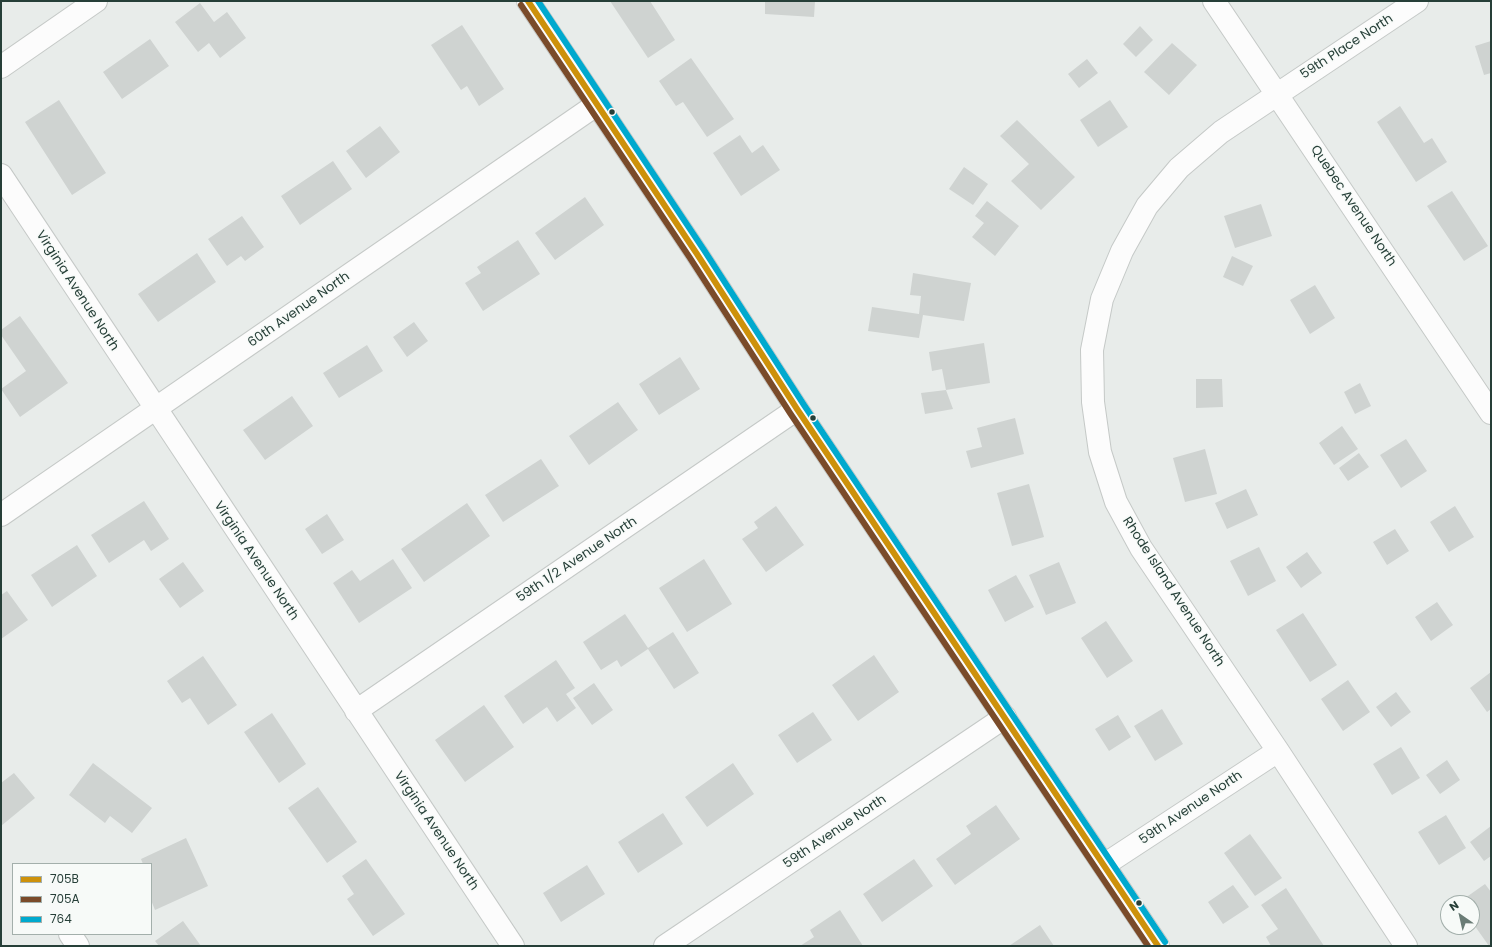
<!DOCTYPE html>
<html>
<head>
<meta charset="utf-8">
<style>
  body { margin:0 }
  #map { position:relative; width:1492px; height:947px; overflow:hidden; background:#e8ecea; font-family:Poppins,sans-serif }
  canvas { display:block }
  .frame { position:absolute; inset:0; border:2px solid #263f38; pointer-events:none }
  .legend { position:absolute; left:12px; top:863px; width:140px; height:72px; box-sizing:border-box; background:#f7faf8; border:1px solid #a3afab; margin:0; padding:5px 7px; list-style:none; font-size:12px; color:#263f38 }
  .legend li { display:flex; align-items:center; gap:8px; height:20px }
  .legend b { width:20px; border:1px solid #a3afab }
  .north { position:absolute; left:1440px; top:895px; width:40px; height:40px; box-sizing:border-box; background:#f7faf8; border:1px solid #a3afab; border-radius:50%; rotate:326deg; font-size:11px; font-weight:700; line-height:16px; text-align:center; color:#263f38 }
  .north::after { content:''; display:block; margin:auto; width:14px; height:18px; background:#6a7c76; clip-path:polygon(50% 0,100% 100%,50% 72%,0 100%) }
</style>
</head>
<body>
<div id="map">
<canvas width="1492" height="947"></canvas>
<div class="frame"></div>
<ul class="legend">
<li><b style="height:5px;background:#cd910b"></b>705B</li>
<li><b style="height:5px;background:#7a4b2a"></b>705A</li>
<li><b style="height:5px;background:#00a9ce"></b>764</li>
</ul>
<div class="north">N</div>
</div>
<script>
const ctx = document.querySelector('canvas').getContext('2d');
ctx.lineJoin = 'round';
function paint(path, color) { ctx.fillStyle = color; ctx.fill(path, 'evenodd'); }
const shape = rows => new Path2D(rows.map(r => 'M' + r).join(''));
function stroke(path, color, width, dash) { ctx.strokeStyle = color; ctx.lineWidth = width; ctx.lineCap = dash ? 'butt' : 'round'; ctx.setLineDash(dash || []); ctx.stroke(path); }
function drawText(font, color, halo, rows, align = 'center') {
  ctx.font = font + ' Poppins,sans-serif'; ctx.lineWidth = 3; ctx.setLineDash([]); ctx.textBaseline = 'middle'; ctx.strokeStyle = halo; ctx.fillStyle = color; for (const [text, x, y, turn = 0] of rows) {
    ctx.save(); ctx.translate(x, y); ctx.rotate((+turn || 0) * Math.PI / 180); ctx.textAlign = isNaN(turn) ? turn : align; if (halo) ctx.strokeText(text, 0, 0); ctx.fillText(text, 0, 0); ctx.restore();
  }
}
const building = shape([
  [610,1,650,1,675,40,648,58],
  [765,1,815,1,814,17,765,14],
  [200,3,214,22,227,12,246,38,220,58,209,43,198,52,175,22],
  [462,25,504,89,479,106,467,86,461,90,431,45],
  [1140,26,1153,40,1136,57,1123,44],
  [150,39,169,66,122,99,103,72],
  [1491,41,1491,73,1484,75,1475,46],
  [1172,43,1197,65,1169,95,1144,72],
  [691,58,734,119,707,137,683,102,676,106,659,81],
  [1087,59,1098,73,1079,88,1068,74],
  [59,100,106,173,72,195,25,122],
  [1110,100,1128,127,1098,147,1080,120],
  [1400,106,1424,143,1432,138,1447,162,1416,182,1377,122],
  [1017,120,1075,177,1041,210,1011,181,1029,164,1000,136],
  [380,126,400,152,366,178,346,151],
  [740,135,752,153,763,145,780,170,741,196,713,153],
  [333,161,352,189,300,225,281,196],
  [964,167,988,184,973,205,949,189],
  [1452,191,1488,246,1464,261,1427,206],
  [585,197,604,225,555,260,535,233],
  [987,201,1019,226,995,256,972,237,984,223,975,216],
  [1261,204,1272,236,1235,248,1224,216],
  [242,216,264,247,245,261,241,256,227,266,208,239],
  [518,240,540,274,483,311,465,283,481,273,477,267],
  [197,253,216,282,158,322,138,294],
  [1232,256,1253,266,1243,286,1223,277],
  [913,273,971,283,964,321,923,315,919,338,868,331,872,307,919,314,921,296,910,295],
  [1315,285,1335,318,1310,334,1290,300],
  [20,316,68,383,20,417,1,389,26,371,1,335,1,330],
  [414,322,428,341,407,357,393,337],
  [984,343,990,383,946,390,942,369,932,371,929,352],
  [367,345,383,371,339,398,323,373],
  [680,357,700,389,659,415,639,384],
  [1196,379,1222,379,1223,407,1196,408],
  [1360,383,1371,406,1355,414,1344,392],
  [946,390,953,409,925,414,921,393],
  [292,396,313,426,265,460,243,430],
  [618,402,638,430,589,465,569,436],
  [1015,418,1024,454,971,468,966,451,982,447,977,428],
  [1342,426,1358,449,1334,465,1319,443],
  [1406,439,1427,471,1401,488,1380,455],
  [1205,449,1217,494,1185,502,1173,458],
  [1359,453,1369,467,1348,481,1339,468],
  [541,459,559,486,503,522,485,495],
  [1029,484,1044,537,1012,546,997,493],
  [1246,489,1258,515,1227,529,1215,503],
  [144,501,169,539,151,551,144,540,109,563,91,535],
  [467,503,490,536,424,582,401,549],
  [776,506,804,545,766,572,742,539,758,528,754,522],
  [1455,506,1474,537,1449,552,1430,522],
  [327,514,344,540,322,554,305,529],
  [1395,529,1409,551,1387,565,1373,542],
  [77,545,97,576,52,607,31,575],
  [1259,547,1276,581,1248,596,1230,561],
  [1307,552,1322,573,1301,588,1286,567],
  [393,559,412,588,359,623,333,583,352,570,360,581],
  [704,559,732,604,687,632,659,588],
  [183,562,204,591,180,608,159,579],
  [1059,562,1076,603,1046,615,1029,575],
  [1016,575,1034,607,1005,622,988,590],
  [7,591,28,620,1,639,1,595],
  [1437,602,1453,625,1431,641,1415,617],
  [1303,613,1337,665,1310,682,1276,630],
  [625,614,648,648,673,632,699,673,674,689,648,649,621,667,617,660,601,670,583,642],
  [1106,621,1133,661,1107,678,1081,638],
  [874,655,899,692,858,721,832,685],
  [203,656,237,705,208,725,190,698,182,703,167,681],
  [556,660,575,688,566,694,576,708,557,722,547,707,523,724,504,696],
  [1491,672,1491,709,1487,712,1470,688],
  [1348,680,1370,712,1343,731,1321,699],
  [594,683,613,710,592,725,573,698],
  [1396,692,1411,712,1391,727,1376,707],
  [484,705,514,747,465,782,435,740],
  [1162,709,1183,744,1155,761,1134,726],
  [813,712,832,740,797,763,778,735],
  [272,713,306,764,279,783,244,732],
  [1118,715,1131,737,1109,751,1095,729],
  [1401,747,1420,778,1392,795,1373,764],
  [1447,760,1460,780,1440,794,1426,775],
  [93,763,152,808,132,833,110,816,105,823,69,795],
  [733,763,754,794,707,827,685,797],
  [14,773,35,798,1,826,1,783],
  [318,787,357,842,327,863,288,808],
  [996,805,1020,839,955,885,936,859,971,834,966,826],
  [663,813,683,844,638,873,618,842],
  [1446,815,1466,848,1439,865,1418,832],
  [1491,826,1491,856,1484,861,1470,842],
  [1250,834,1282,878,1255,896,1224,853],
  [186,838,208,886,155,910,151,900,151,864,143,864,141,859],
  [366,859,405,914,373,936,347,899,354,894,342,876],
  [914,859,933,886,882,922,863,894],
  [587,865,605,894,561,922,543,893],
  [1485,884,1491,892,1491,946,1489,946,1472,922,1472,903,1458,903],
  [1233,885,1249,907,1223,924,1208,902],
  [1286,888,1324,946,1271,946,1266,937,1278,929,1261,905],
  [840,910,863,946,800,946,814,937,810,930],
  [183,921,201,946,159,946,155,941],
  [1040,925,1054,946,1009,946]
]);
const minor = shape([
  [1214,1,1491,413],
  [1,67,96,1],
  [1,175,513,946],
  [1,515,596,105],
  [356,711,797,409],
  [1104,865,1278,751],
  [70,934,78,946],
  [665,946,1005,717],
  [1406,946,1278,751,1141,548,1116,502,1100,452,1093,402,1092,350,1102,299,1122,251,1147,206,1179,168,1221,132,1417,1]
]);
const tertiary = shape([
  [528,1,697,254,797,409,1158,946]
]);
const bus1 = shape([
  [528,1,697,254,797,409,1158,946]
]);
const bus2 = shape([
  [521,5,690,258,790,413,1148,946]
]);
const bus3 = shape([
  [538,1,704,250,804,405,1165,942]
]);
const markers = [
  [612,112,3.5,"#263f38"],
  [813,418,3.5,"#263f38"],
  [1139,903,3.5,"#263f38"]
];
const streetNames = [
  ["59th Place North",1347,47,-33],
  ["Quebec Avenue North",1353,206,56],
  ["Virginia Avenue North",77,291,57],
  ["60th Avenue North",299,310,-35],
  ["59th 1/2 Avenue North",577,560,-34],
  ["Virginia Avenue North",256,561,56],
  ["Rhode Island Avenue North",1173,592,57],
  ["59th Avenue North",1191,808,-34],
  ["Virginia Avenue North",436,831,56],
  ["59th Avenue North",835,832,-34]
];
paint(building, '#cfd3d1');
stroke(minor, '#c5c9c7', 24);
stroke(tertiary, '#c5c9c7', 24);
stroke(minor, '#fcfcfc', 22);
stroke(tertiary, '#fcfcfc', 22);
stroke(bus1, '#cd910b', 6);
stroke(bus2, '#7a4b2a', 6);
stroke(bus3, '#00a9ce', 6);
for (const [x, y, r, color] of markers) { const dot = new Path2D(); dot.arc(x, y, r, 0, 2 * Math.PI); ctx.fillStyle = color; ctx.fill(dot); stroke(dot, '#f7faf8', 1.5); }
drawText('13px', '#263f38', '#f7faf8', streetNames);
</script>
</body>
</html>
